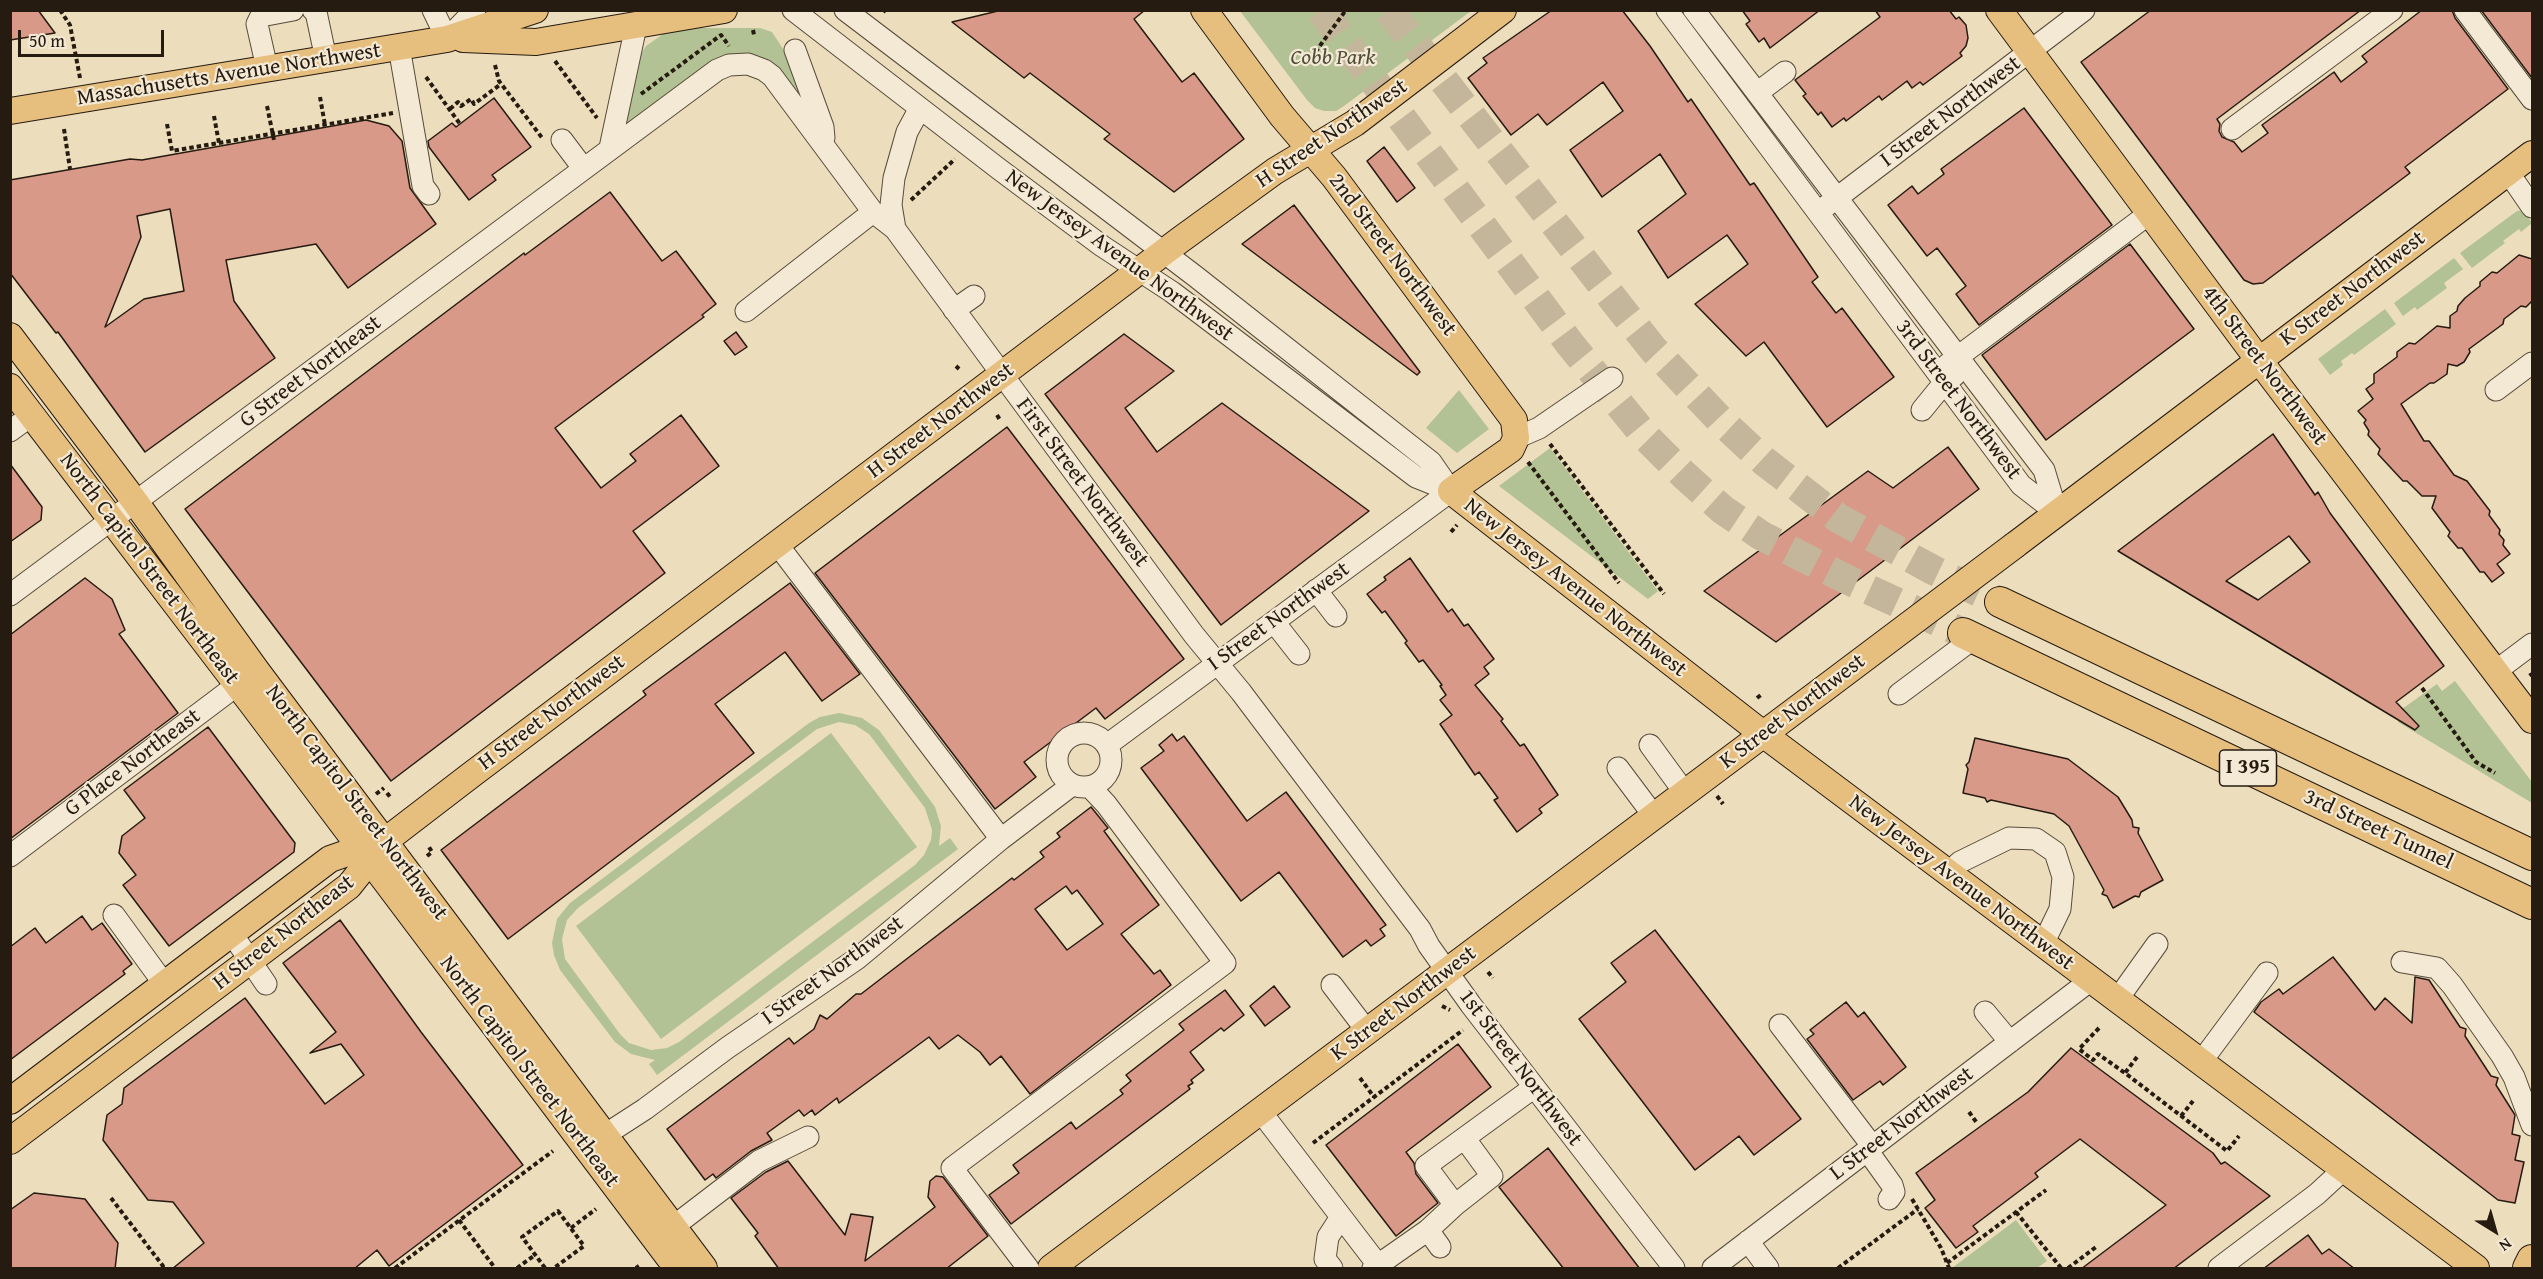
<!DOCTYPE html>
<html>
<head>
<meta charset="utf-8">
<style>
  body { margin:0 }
  #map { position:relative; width:2543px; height:1279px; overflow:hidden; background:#ecddbd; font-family:"Gentium Book Plus",serif }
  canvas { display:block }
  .frame { position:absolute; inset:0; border:12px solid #261b10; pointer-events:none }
  .north { position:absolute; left:2465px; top:1201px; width:60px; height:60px; -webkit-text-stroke:4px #f3e9d4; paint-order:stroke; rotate:143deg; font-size:16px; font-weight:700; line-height:24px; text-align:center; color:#261b10 }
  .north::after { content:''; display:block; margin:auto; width:21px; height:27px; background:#261b10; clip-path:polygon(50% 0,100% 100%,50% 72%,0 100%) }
  .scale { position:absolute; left:18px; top:30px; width:146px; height:27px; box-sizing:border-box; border:3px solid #261b10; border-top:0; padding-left:8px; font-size:18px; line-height:21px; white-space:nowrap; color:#261b10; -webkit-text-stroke:4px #f3e9d4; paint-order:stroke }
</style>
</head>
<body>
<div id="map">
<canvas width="2543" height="1279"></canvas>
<div class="frame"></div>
<div class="north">N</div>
<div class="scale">50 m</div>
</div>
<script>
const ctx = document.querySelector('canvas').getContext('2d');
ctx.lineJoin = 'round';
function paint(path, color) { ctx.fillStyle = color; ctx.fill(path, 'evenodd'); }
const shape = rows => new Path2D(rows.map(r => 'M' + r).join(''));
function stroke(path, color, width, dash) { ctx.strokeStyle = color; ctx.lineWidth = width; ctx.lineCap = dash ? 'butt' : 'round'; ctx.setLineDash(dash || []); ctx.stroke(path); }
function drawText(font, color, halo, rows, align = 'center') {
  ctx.font = font + ' "Gentium Book Plus",serif'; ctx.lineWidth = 4.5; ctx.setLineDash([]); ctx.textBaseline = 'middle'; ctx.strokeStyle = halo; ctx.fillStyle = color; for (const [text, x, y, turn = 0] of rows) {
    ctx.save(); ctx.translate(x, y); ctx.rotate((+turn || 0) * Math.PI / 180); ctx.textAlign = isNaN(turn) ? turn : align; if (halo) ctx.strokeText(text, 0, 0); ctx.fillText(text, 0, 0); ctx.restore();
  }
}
const green = shape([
  [1240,11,1471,11,1344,106,1336,111,1324,111,1315,108,1307,100],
  [700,28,760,28,772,32,787,55,805,104,749,57,624,131,640,55,646,46,666,32],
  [2523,210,2532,223,2521,232,2519,229,2503,241,2505,243,2472,268,2460,253,2517,211],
  [2454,258,2463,269,2444,283,2447,288,2417,310,2415,307,2403,316,2394,303],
  [2385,309,2396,324,2354,355,2352,353,2341,361,2343,365,2330,375,2318,359],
  [1459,390,1489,429,1457,453,1426,428],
  [1550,448,1658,591,1648,599,1499,486],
  [2455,681,2532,782,2532,803,2398,722,2402,709,2437,684,2442,691],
  [839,713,862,718,879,730,935,807,941,826,939,846,950,838,958,849,657,1075,649,1064,655,1060,631,1054,615,1042,560,970,554,955,552,943,557,919,570,903,809,723,820,717],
  [839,722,855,725,869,734,925,808,932,830,931,840,924,855,915,865,679,1042,667,1048,651,1050,629,1043,620,1034,565,959,562,939,567,920,578,908,817,729],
  [831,733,917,847,661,1039,576,926],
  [2016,1220,2047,1261,2037,1268,1952,1268]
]);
const building = shape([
  [10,10,38,10,55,33,10,40,10,10],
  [1002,10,1145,10,1134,19,1182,82,1194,73,1244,139,1174,192,1104,139,1110,134,1030,73,1024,78,952,22,1002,10],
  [1552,10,1622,10,1650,46,1688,102,1691,99,1750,185,1754,183,1818,277,1812,282,1836,313,1842,308,1894,377,1827,427,1764,342,1746,356,1695,304,1748,264,1727,235,1668,278,1638,231,1686,194,1660,154,1602,197,1570,150,1623,111,1603,82,1547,125,1538,114,1511,135,1468,78,1487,63,1483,58,1552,10],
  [1742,10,1820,10,1770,48,1764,38,1759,42,1746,24,1750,21,1742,10],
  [1875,10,1949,10,1956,19,1959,17,1966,25,1968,38,1966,46,1960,53,1962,56,1923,85,1920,82,1912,88,1907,81,1882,100,1879,96,1846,121,1844,118,1832,127,1821,112,1818,115,1803,96,1806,94,1795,80,1880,17,1875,10],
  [2151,10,2361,10,2217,119,2220,124,2219,131,2222,137,2234,142,2242,152,2268,133,2262,125,2334,72,2341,82,2367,62,2362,56,2422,10,2452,10,2455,18,2508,89,2405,167,2410,173,2263,283,2253,284,2244,280,2081,62,2151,10],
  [2481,10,2532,10,2532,78,2481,10],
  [494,98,531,147,492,175,496,180,469,200,429,147,428,141,452,123,456,127,494,98],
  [2024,108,2112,225,1979,325,1956,294,1966,286,1937,248,1927,256,1888,205,1912,186,1918,194,1944,174,1941,169,2024,108],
  [366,120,389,126,402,141,410,188,436,224,348,288,316,244,226,260,234,301,275,358,145,452,58,332,56,333,10,273,10,180,130,159,142,160,366,120],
  [170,209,184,291,144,299,105,327,141,237,137,216,170,209],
  [1384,147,1415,188,1397,202,1367,161,1384,147],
  [610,192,662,261,676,251,716,304,702,315,704,317,555,428,601,488,636,461,630,454,681,415,719,466,633,531,665,573,391,781,185,509,524,253,525,255,610,192],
  [1294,205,1420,372,1417,375,1242,244,1294,205],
  [2130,244,2194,329,2046,440,1982,355,2130,244],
  [2519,255,2532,259,2532,301,2526,307,2521,306,2504,319,2503,324,2469,349,2470,352,2464,362,2457,366,2448,364,2447,374,2434,383,2430,383,2401,404,2424,441,2429,441,2454,475,2467,481,2490,511,2489,515,2500,530,2499,534,2504,540,2503,545,2510,554,2497,564,2504,573,2492,582,2484,572,2480,572,2462,548,2458,548,2448,536,2450,532,2432,508,2436,496,2422,496,2407,481,2403,481,2378,454,2380,449,2368,435,2369,431,2364,423,2366,420,2358,411,2373,399,2366,389,2374,383,2374,374,2397,357,2397,352,2409,343,2415,344,2437,326,2450,328,2450,316,2457,311,2458,306,2465,298,2480,286,2480,282,2492,272,2497,273,2519,255],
  [736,332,747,347,735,355,724,341,736,332],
  [1124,334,1174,371,1125,408,1157,452,1222,403,1369,511,1221,625,1045,394,1124,334],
  [1007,427,1184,659,1105,719,1096,708,1024,762,1036,777,995,809,815,573,1007,427],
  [2273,434,2315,495,2318,492,2330,513,2444,666,2396,702,2419,726,2415,730,2118,551,2273,434],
  [2289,536,2310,562,2258,600,2226,581,2289,536],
  [1948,447,1979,489,1776,642,1704,591,1868,471,1893,488,1948,447],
  [10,464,42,507,41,520,10,542,10,464],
  [1410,558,1448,612,1452,609,1464,626,1468,624,1494,659,1484,667,1489,674,1475,685,1503,719,1501,721,1520,746,1524,744,1558,795,1539,809,1542,813,1517,832,1494,800,1498,798,1479,772,1475,775,1440,724,1452,715,1440,700,1446,695,1440,686,1442,685,1423,660,1419,662,1405,643,1407,641,1385,611,1382,613,1367,594,1386,580,1384,577,1410,558],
  [85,578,112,599,125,630,119,634,178,713,10,839,10,635,85,578],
  [790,583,860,674,822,701,785,652,715,704,754,753,508,939,441,850,646,695,643,691,790,583],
  [208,727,295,843,294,852,169,946,123,885,136,875,119,853,122,836,145,818,124,790,208,727],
  [1172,734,1177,741,1184,736,1247,821,1286,792,1386,925,1380,929,1385,936,1371,946,1366,940,1343,957,1279,872,1241,901,1141,768,1164,751,1159,745,1172,734],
  [1975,738,2068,759,2118,797,2132,820,2133,827,2139,828,2138,833,2163,880,2141,892,2139,897,2135,896,2113,908,2107,896,2102,894,2104,890,2069,826,2054,814,1991,800,1987,802,1985,798,1963,793,1968,769,1966,765,1969,762,1975,738],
  [1091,807,1108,828,1104,831,1159,905,1121,934,1154,974,1160,970,1171,985,1030,1094,1001,1056,990,1065,980,1052,958,1035,939,1049,929,1037,839,1103,837,1098,815,1115,812,1110,804,1116,799,1110,767,1133,772,1140,751,1151,716,1178,713,1174,705,1180,667,1129,789,1038,794,1044,814,1029,820,1015,827,1019,856,994,861,994,1012,878,1014,880,1044,857,1040,852,1060,837,1057,833,1091,807],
  [1066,886,1072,894,1077,890,1103,924,1067,950,1035,909,1066,886],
  [82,916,92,930,102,923,132,964,123,971,125,974,10,1060,10,947,35,928,46,943,82,916],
  [340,920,421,1032,523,1165,389,1266,377,1250,354,1269,172,1269,204,1243,173,1202,148,1200,103,1140,107,1115,122,1104,124,1088,245,998,325,1104,364,1075,341,1044,310,1053,336,1032,283,963,340,920],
  [1655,930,1801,1119,1754,1155,1739,1136,1695,1170,1579,1019,1626,982,1611,963,1655,930],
  [2333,957,2375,1010,2385,998,2412,1023,2415,977,2429,980,2460,1027,2466,1029,2465,1036,2491,1076,2498,1078,2496,1085,2515,1115,2512,1134,2520,1136,2515,1160,2524,1162,2515,1203,2498,1200,2254,1012,2261,1002,2279,989,2283,994,2333,957],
  [1274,986,1290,1007,1265,1026,1250,1006,1274,986],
  [1225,990,1244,1015,1224,1031,1221,1028,1190,1052,1204,1070,1191,1080,1193,1083,1188,1086,1190,1089,1011,1224,989,1195,1019,1173,1013,1165,1071,1122,1076,1129,1123,1094,1120,1090,1131,1081,1126,1075,1184,1030,1179,1024,1225,990],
  [1846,1002,1858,1017,1864,1012,1906,1067,1883,1085,1880,1081,1853,1100,1807,1039,1814,1034,1810,1030,1846,1002],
  [1458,1044,1491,1087,1406,1152,1414,1163,1416,1174,1438,1203,1396,1236,1326,1145,1458,1044],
  [2071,1048,2213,1153,2221,1164,2225,1162,2270,1196,2173,1269,2081,1269,2166,1205,2080,1139,2035,1173,2038,1177,1973,1226,1978,1232,1956,1248,1925,1208,1935,1200,1916,1173,2028,1092,2071,1048],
  [1548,1148,1640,1269,1564,1269,1499,1187,1548,1148],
  [788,1161,845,1235,851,1214,873,1217,865,1261,935,1207,928,1197,930,1181,936,1176,943,1177,988,1236,946,1269,779,1269,755,1236,758,1233,731,1198,766,1172,788,1161],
  [34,1193,85,1199,118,1243,115,1269,10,1269,10,1210,34,1193],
  [2308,1235,2322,1254,2329,1249,2355,1269,2263,1269,2308,1235]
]);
const highwayTunnel = shape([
  [1321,10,1570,344,1645,436,1684,475,1723,510,1762,536,1844,578,1963,633],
  [1389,10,1617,304,1653,349,1720,420,1764,461,1838,518,1933,570,2000,602]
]);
const path = shape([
  [60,10,70,25,80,78],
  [884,10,886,12],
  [753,30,754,35],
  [1311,58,1346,10],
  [555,61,597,118],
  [495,65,499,81,543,139],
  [426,77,460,124],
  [641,94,721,35,729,46],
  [320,97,325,125],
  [267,106,274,140],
  [450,109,458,102,461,106,471,99,474,104,501,84],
  [214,116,219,143],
  [167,124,172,151,393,113],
  [64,129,70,169],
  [911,200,955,159],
  [956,366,959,369],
  [997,415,1000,420],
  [1550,444,1664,594],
  [1528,462,1619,583],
  [1451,532,1457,525],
  [2530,673,2532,676],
  [2422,688,2476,762,2495,773],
  [1757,698,1762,694],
  [387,793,391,798],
  [376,794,384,788],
  [1717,796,1723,804],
  [427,856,432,852,429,847],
  [1488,972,1493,978],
  [1442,1006,1450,1010],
  [2099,1028,2079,1049,2093,1060,2098,1054,2125,1073],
  [2137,1057,2125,1073,2227,1151,2239,1136],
  [1360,1078,1374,1097],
  [1969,1112,1977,1123],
  [2181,1116,2193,1101],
  [1313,1143,1463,1030],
  [111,1198,163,1266,159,1268],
  [1912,1199,1941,1248,1949,1268],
  [2016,1212,2061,1268],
  [459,1220,495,1268],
  [571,1228,596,1209],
  [1947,1263,2046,1190],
  [395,1268,553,1151],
  [517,1268,535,1255],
  [545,1268,522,1237,558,1211,584,1246,554,1268],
  [636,1268,639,1266],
  [1838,1268,1918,1209],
  [2068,1268,2096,1247]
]);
const minor = shape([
  [313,10,316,12,326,59],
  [433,10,447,39,475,10],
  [793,10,999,169,1102,246,1172,292,1416,477,1451,491],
  [845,10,1195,276,1431,462,1451,491],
  [1667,10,2021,485,2057,513],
  [1694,10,2044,470,2057,513],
  [2465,10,2532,99],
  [399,47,423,186,429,194],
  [795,50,823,127,824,138],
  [267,68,257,24,261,16,293,10],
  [1757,93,1785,72],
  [920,108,907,132,894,178,891,205,895,229,1194,635,1241,692,1420,929,1429,946,1471,1005,1674,1268],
  [2232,129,2392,10],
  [562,140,583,168],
  [610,148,636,26],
  [2508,172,2532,207],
  [1825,207,2084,10],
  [954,310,974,296],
  [746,311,873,212],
  [1947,365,2150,213],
  [2496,390,2532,363],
  [1922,410,1944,383,1954,376],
  [10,431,32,415],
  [1516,438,1539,428,1612,378],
  [777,544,1001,839],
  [1316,590,1336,616],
  [10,595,717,70,729,65,748,64,764,70,772,76,873,212,895,229],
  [1274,622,1299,654],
  [2496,671,2532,644],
  [1899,694,1974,638],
  '1057 760a27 27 0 1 1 54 0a27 27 0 1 1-54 0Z',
  [1107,745,1451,491],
  [1650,745,1685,793],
  [1618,768,1654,816],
  [10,856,249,676],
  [1948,873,1960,862,2009,838,2036,839,2055,852,2063,877,2060,909,2043,944],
  [114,915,165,985],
  [232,934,266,984],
  [2402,962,2437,968,2452,985,2502,1056,2514,1077,2532,1125],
  [1332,985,1367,1031],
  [2117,1000,2157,944],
  [1985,1012,2010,1042],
  [1780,1025,1873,1147],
  [2201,1062,2267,973],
  [1261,1112,1378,1265,1373,1268],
  [1465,1139,1492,1176,1455,1205,1426,1166,1533,1088],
  [591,1144,645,1109,727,1048,858,958,1001,839,1072,785],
  [1867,1150,1892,1185,1894,1192,1889,1199],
  [1428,1230,1440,1247],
  [661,1236,759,1161,808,1137],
  [1748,1241,1768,1268],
  [1378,1265,1428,1230,1455,1205],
  [1028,1268,952,1168,1225,963,1106,804,1090,787],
  [1332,1268,1325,1259,1328,1237,1341,1217],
  [1713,1268,2091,980],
  [2219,1268,2317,1194,2343,1170]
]);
const major = shape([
  [1204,10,1282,116,1334,177,1514,420,1516,438,1511,449,1451,491,1763,734,2476,1268],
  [1999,10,2249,347,2532,720],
  [463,39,536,42,724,10],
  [10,111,447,39,535,10],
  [10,336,136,503,256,670,704,1268],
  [10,387,250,701,677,1268],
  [2015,545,2532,154],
  [10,1101,330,859,376,843],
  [10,1141,349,886,385,841,471,775,1180,240,1275,171,1355,123,1503,10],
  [1051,1268,1821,691]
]);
const highway = shape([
  [2000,602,2532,855],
  [1963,633,2532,904],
  [2528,1268,2532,1260]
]);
const majorBridge = shape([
  [1821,691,2015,545]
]);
const shields = [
  [2248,768,57]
];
const shieldNames = [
  ["I 395",2248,768]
];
const parkNames = [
  ["Cobb Park",1333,58]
];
const streetNames = [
  ["Massachusetts Avenue Northwest",229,75,-9],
  ["I Street Northwest",1951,112,-37],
  ["H Street Northwest",1332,134,-34],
  ["2nd Street Northwest",1392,255,53],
  ["New Jersey Avenue Northwest",1119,256,36],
  ["K Street Northwest",2353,289,-37],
  ["4th Street Northwest",2264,366,53],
  ["G Street Northeast",311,372,-37],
  ["3rd Street Northwest",1958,400,53],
  ["H Street Northwest",941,421,-37],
  ["First Street Northwest",1082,483,53],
  ["North Capitol Street Northeast",149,569,53],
  ["New Jersey Avenue Northwest",1575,588,38],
  ["I Street Northwest",1279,617,-36],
  ["K Street Northwest",1793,712,-37],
  ["H Street Northwest",552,713,-37],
  ["G Place Northeast",133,763,-37],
  ["North Capitol Street Northwest",356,803,53],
  ["3rd Street Tunnel",2378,830,25],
  ["New Jersey Avenue Northwest",1961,883,37],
  ["H Street Northeast",284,933,-38],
  ["I Street Northwest",833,971,-36],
  ["K Street Northwest",1404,1004,-37],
  ["1st Street Northwest",1520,1068,53],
  ["North Capitol Street Northeast",529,1072,53],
  ["L Street Northwest",1902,1124,-37]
];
paint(green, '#b3c294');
paint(building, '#d99989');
stroke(building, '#261b10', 1.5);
stroke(highwayTunnel, '#c4b69a', 30, [30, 15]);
stroke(minor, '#584c3b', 23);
stroke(major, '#261b10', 28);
stroke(highway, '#261b10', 32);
stroke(path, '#261b10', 4, [4.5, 3]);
stroke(minor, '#f3e9d4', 21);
stroke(major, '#e6be7e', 26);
stroke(highway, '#e6be7e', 30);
stroke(majorBridge, '#261b10', 28, []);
stroke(majorBridge, '#e6be7e', 26);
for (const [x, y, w] of shields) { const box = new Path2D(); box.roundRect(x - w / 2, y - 18, w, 36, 4.5); ctx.fillStyle = '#f3e9d4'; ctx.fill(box); stroke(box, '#261b10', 1.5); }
drawText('bold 21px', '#261b10', null, shieldNames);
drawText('italic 22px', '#504d38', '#f3e9d4', parkNames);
drawText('22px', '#261b10', '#f3e9d4', streetNames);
</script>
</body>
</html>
